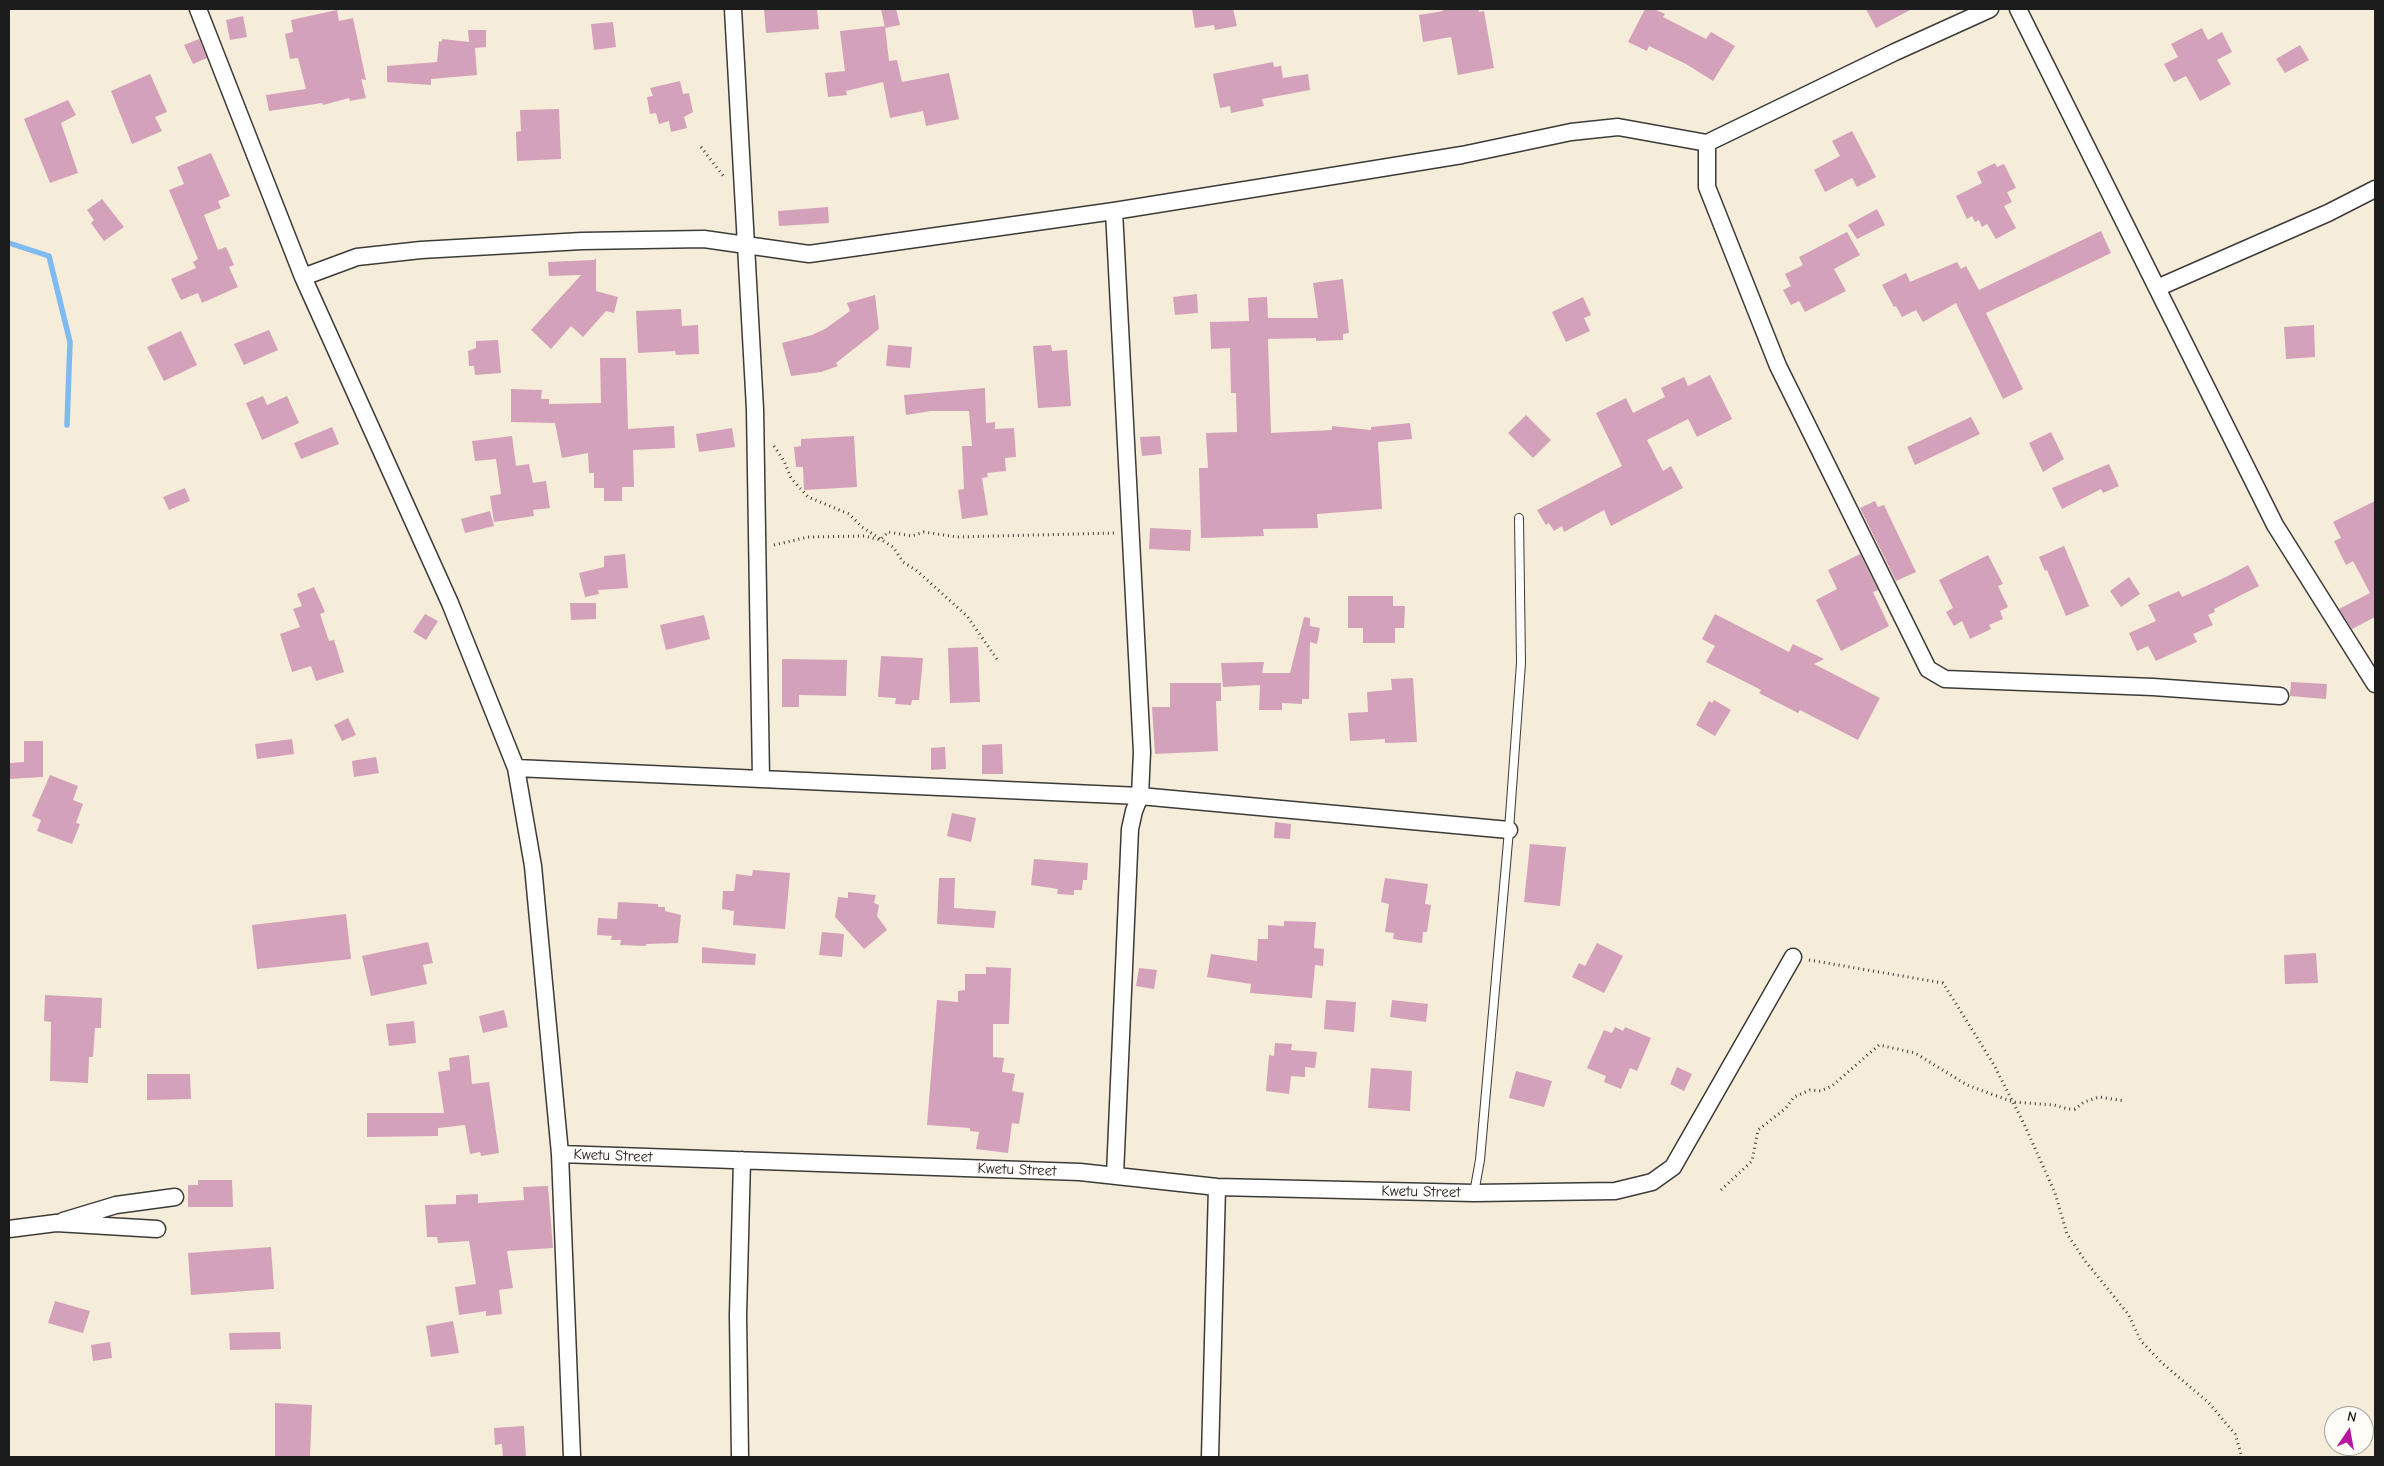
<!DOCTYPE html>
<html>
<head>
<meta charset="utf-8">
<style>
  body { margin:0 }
  #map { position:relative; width:2384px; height:1466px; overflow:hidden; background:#f5edd9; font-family:"Comic Neue",sans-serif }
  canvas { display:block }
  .frame { position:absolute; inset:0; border:10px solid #1c1c1c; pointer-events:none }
  .north { position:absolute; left:2324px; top:1406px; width:50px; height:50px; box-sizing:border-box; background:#fdfcf7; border:1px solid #a3a29f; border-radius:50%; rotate:12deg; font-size:14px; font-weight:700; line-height:20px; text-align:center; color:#1c1c1c }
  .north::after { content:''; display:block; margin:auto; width:18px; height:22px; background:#b5179e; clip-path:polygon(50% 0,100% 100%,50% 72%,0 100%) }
</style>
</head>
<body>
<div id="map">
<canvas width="2384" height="1466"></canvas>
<div class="frame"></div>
<div class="north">N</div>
</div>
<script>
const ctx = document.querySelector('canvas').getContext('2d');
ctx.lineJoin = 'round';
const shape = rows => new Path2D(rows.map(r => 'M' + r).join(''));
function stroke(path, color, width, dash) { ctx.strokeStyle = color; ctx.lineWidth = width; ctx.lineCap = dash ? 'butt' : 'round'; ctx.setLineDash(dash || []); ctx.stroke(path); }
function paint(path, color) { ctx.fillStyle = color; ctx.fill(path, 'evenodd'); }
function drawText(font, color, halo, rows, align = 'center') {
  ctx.font = font + ' "Comic Neue",sans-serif'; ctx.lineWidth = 4; ctx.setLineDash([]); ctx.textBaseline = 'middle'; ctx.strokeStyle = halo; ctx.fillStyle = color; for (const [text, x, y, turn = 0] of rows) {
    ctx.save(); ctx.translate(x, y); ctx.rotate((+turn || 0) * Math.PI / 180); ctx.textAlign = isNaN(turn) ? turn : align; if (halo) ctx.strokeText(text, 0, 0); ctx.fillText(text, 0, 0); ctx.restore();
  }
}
const stream = shape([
  [9,243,49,256,70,342,67,425]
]);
const building = shape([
  [764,9,817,9,819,29,766,33],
  [881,9,896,9,900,25,885,28],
  [1192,9,1233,9,1237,26,1215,30,1214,25,1195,28],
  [1442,9,1478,9,1479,12,1484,11,1494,68,1458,75,1451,37,1423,42,1419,15,1443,11],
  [1645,9,1654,9,1665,14,1663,17,1706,39,1711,32,1735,46,1713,81,1686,64,1649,46,1647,51,1628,42],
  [1866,9,1912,9,1876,28],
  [337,10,339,21,353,18,366,80,361,79,366,98,350,101,349,98,323,105,322,103,269,111,266,95,306,89,298,58,290,59,285,34,293,32,291,20],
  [243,16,247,37,230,40,226,20],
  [613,22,616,47,594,50,591,24],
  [885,26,889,61,897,60,902,82,949,73,959,119,926,126,923,111,890,118,883,82,846,91,847,95,828,97,825,73,845,71,840,31],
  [2202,28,2208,40,2222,32,2232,52,2217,60,2231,84,2200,101,2186,76,2174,82,2164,64,2178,57,2171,44],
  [468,30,486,30,486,47,475,48,477,75,431,79,431,85,387,82,387,66,437,62,439,41,442,42,442,39,469,42],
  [199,39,207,58,193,64,184,45],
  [2300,45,2309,60,2285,73,2276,59],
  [1273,62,1274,67,1281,66,1283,78,1308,74,1310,90,1262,99,1264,106,1231,113,1230,106,1220,108,1213,74],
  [150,74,167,112,155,117,162,131,132,144,111,91],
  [680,81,683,94,689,93,693,112,684,117,687,128,671,132,669,121,659,124,656,113,650,114,647,97,653,96,650,88],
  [68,100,76,115,61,123,78,173,50,183,24,119],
  [559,109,561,159,517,161,516,132,521,131,520,110],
  [1852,131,1876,177,1857,187,1852,178,1825,192,1814,170,1840,156,1832,141],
  [211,153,230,196,218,201,221,208,204,215,218,250,226,247,234,265,229,267,238,287,202,303,198,293,181,300,171,279,196,268,193,262,198,259,169,190,184,184,177,167],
  [1995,163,1997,167,2004,164,2016,188,2007,192,2012,202,2004,206,2016,228,1996,239,1987,224,1982,227,1979,220,1975,222,1972,216,1967,219,1956,196,1982,183,1977,172],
  [102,199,124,227,104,241,91,223,94,220,87,210],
  [828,207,829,223,779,226,778,211],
  [1877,209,1885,225,1857,239,1848,225],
  [2101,231,2111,253,1986,313,2023,389,2003,399,1956,303,1923,322,1916,310,1902,317,1896,306,1894,307,1882,285,1906,273,1910,282,1957,262,1961,269,1966,266,1979,290],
  [1847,232,1860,255,1834,269,1846,291,1805,312,1799,301,1791,305,1783,290,1791,286,1785,274,1803,265,1799,257],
  [596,258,596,291,618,297,614,313,606,311,583,337,571,326,551,349,531,330,581,275,549,276,548,262,594,260],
  [1343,279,1349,333,1343,334,1343,340,1316,341,1316,338,1268,339,1271,433,1332,430,1332,426,1371,430,1371,427,1410,423,1412,439,1378,442,1382,509,1317,514,1318,528,1263,529,1264,536,1201,538,1199,468,1208,468,1206,433,1237,432,1236,393,1231,393,1230,348,1211,349,1210,322,1249,321,1248,298,1267,297,1268,318,1318,318,1313,283],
  [1197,294,1198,313,1175,315,1173,297],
  [875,295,879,329,836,363,838,366,821,372,791,376,782,343,812,335,825,329,850,311,847,303],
  [1583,297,1591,315,1584,318,1590,331,1566,342,1552,312],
  [681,309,682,326,698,325,699,354,676,355,675,351,638,353,636,311],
  [2314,325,2315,357,2286,359,2284,327],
  [269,330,278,350,244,365,234,344],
  [181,331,197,365,164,381,147,347],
  [498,340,501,373,475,375,474,366,469,366,468,351,476,348,476,341],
  [888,345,912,347,910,368,886,366],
  [1051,345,1052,351,1067,350,1071,406,1038,408,1033,346],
  [600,358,626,358,628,429,674,426,675,448,633,450,634,487,622,487,622,501,604,501,604,488,594,488,594,473,589,473,588,453,562,458,555,423,511,422,511,389,542,390,541,399,549,399,549,404,601,403],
  [1710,375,1732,419,1697,437,1688,419,1647,440,1663,471,1671,466,1683,488,1611,526,1604,510,1564,532,1562,526,1554,531,1549,523,1546,525,1537,510,1622,466,1596,413,1626,398,1633,413,1665,397,1661,388,1684,377,1688,386],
  [985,388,986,423,995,422,995,429,1014,428,1016,457,1005,458,1006,471,987,473,988,477,982,478,988,515,962,519,958,490,964,489,962,446,972,446,969,411,931,411,906,415,904,395],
  [263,396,267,405,287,396,299,423,262,440,246,403],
  [1526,415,1551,440,1533,458,1508,433],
  [1971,417,1980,434,1915,465,1907,447],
  [332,427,339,444,301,459,294,443],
  [732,428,735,447,699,452,696,434],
  [2051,432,2064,459,2043,472,2029,443],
  [512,436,516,466,529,464,533,483,546,481,550,508,533,510,534,516,494,522,490,496,501,494,496,459,475,461,472,441],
  [854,436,857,487,804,490,803,467,796,467,794,447,801,446,801,439],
  [1160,436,1162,454,1142,456,1140,437],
  [2109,464,2119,486,2103,493,2101,489,2062,509,2052,488],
  [185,488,190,501,169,510,163,497],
  [1875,501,1878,507,1884,505,1916,572,1896,581,1860,508],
  [2375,501,2375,617,2352,629,2339,609,2370,593,2353,561,2346,565,2334,541,2341,538,2333,522],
  [490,511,494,526,465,533,461,519],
  [1150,528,1191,530,1190,551,1149,549],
  [2064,546,2089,606,2066,616,2047,570,2045,571,2039,557],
  [625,554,628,588,598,590,599,594,585,597,579,573,604,567,604,556],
  [1860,554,1878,590,1873,592,1889,626,1841,651,1816,600,1837,589,1828,570],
  [1988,555,2003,584,1998,586,2008,607,2000,611,2003,619,1989,625,1991,629,1970,639,1962,621,1954,626,1946,612,1953,608,1939,580],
  [2248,565,2259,586,2214,609,2215,612,2208,615,2213,625,2193,634,2197,642,2156,661,2148,646,2137,651,2129,633,2156,621,2148,605,2179,591,2182,597,2226,577],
  [2129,577,2140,594,2121,607,2110,591],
  [314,587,325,612,320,614,329,641,334,640,344,672,316,681,311,666,292,672,280,634,300,627,293,609,302,606,297,594],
  [1348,596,1393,596,1393,606,1405,606,1404,628,1395,628,1395,643,1363,643,1363,628,1348,628],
  [570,603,596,603,596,619,571,620],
  [425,614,438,621,426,640,413,632],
  [1715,614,1789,652,1793,644,1824,659,1814,664,1880,698,1858,740,1800,710,1798,713,1759,693,1761,690,1706,662,1715,646,1702,639],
  [704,615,710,639,666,650,660,625],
  [1304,617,1310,618,1310,626,1320,628,1317,644,1310,642,1309,699,1302,699,1302,704,1282,703,1282,710,1259,710,1260,685,1223,687,1221,663,1264,662,1262,673,1290,673],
  [978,647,980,702,950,703,948,648],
  [881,656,923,658,919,700,912,700,911,705,895,704,896,698,878,697],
  [782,659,847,660,846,696,799,695,799,707,782,707],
  [1413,678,1417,742,1385,743,1385,739,1350,741,1348,713,1368,712,1367,692,1392,690,1391,679],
  [2291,682,2327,684,2326,699,2290,696],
  [1170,683,1221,683,1221,701,1216,701,1218,751,1155,754,1152,707,1170,707],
  [1714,700,1731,710,1715,736,1696,725,1709,701,1712,703],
  [348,718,356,735,342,741,334,725],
  [292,739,294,754,257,759,255,744],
  [24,741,43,741,43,777,9,779,9,763,24,762],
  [1002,744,1003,774,982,774,982,745],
  [945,747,946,769,931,770,931,748],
  [376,757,379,773,354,777,352,761],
  [50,775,78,786,73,800,83,804,76,823,80,824,72,844,37,831,41,820,32,816],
  [952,813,976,818,971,842,947,836],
  [1275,822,1291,824,1290,839,1274,838],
  [1530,844,1566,847,1560,906,1524,902],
  [1034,859,1088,863,1087,880,1083,880,1082,890,1074,890,1074,895,1057,894,1058,889,1031,885],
  [753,870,790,873,785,929,733,925,734,911,722,909,723,891,734,891,736,874,752,876],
  [939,878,955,878,954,908,996,911,994,928,937,924],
  [1385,878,1428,884,1425,904,1431,905,1427,932,1423,932,1422,943,1393,939,1394,933,1385,932,1389,904,1381,902],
  [848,892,876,895,874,903,879,905,877,916,887,930,864,949,835,917,838,897,848,898],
  [618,902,658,904,658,907,665,907,665,911,681,915,678,943,646,944,646,946,620,945,621,940,611,940,612,936,597,935,598,918,617,919],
  [346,914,351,959,257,969,252,925],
  [1284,921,1316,922,1314,948,1324,949,1323,966,1315,965,1312,998,1250,993,1251,984,1207,977,1211,954,1257,961,1258,939,1268,939,1268,925,1284,926],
  [822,932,844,934,842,957,819,955],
  [428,942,433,963,423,965,427,984,371,996,362,956],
  [1597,943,1623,956,1604,993,1572,977,1579,963,1585,966],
  [702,947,756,954,755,965,702,963],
  [2316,953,2318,983,2285,984,2284,955],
  [986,967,1011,968,1009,1024,993,1024,993,1057,1004,1058,1002,1072,1015,1074,1012,1091,1024,1093,1019,1124,1012,1123,1008,1153,976,1149,979,1132,970,1131,970,1128,927,1125,937,1000,958,1002,958,991,965,990,965,974,986,974],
  [1139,968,1157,970,1154,989,1136,986],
  [45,995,102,998,101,1028,95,1028,93,1057,89,1057,88,1083,50,1081,51,1022,44,1021],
  [1326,1000,1356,1002,1354,1032,1324,1029],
  [1392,1000,1428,1004,1426,1022,1390,1017],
  [504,1010,508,1027,483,1033,479,1016],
  [414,1021,416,1043,389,1046,386,1024],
  [1615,1027,1623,1031,1625,1027,1651,1038,1637,1071,1630,1068,1621,1089,1604,1082,1606,1076,1587,1068,1604,1030,1612,1033],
  [1275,1043,1292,1044,1291,1050,1317,1052,1315,1068,1305,1067,1305,1077,1291,1076,1289,1094,1266,1091,1269,1055,1274,1056],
  [469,1055,472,1084,489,1082,499,1153,481,1156,480,1152,470,1154,465,1125,438,1128,438,1136,367,1137,367,1113,444,1113,438,1072,450,1070,449,1058],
  [1677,1067,1692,1074,1684,1091,1670,1084],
  [1371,1068,1412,1071,1410,1111,1368,1108],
  [1516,1071,1552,1081,1544,1107,1509,1098],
  [147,1074,190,1074,191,1099,147,1100],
  [198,1180,232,1180,233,1207,188,1207,188,1185,198,1185],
  [548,1186,553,1248,507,1251,513,1288,499,1290,502,1314,486,1316,486,1311,459,1315,455,1287,476,1284,469,1241,438,1243,437,1237,427,1237,425,1205,456,1204,456,1195,478,1194,478,1203,524,1200,523,1187],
  [271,1247,274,1289,191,1295,188,1253],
  [55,1301,90,1311,83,1333,48,1323],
  [453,1321,459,1353,431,1357,426,1326],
  [280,1332,281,1349,230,1350,229,1333],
  [110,1342,112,1358,93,1361,91,1345],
  [275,1403,312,1405,310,1457,275,1457],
  [524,1426,526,1457,503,1457,502,1444,495,1445,494,1428]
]);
const path = shape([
  [701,147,724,177],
  [774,446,784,461,791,478,808,497,849,514,862,527,893,547,903,562,916,570,967,616,999,662],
  [774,545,808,537,865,536,880,540,888,532,912,536,924,532,957,537,1114,533],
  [1809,960,1943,983,1994,1065,2025,1126,2055,1193,2067,1234,2086,1262,2128,1314,2141,1341,2162,1363,2208,1402,2235,1434,2242,1457],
  [1721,1190,1752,1161,1758,1130,1786,1108,1794,1097,1810,1090,1821,1091,1832,1086,1879,1045,1915,1053,1967,1085,2013,1102,2054,1105,2068,1109,2075,1109,2084,1102,2099,1097,2125,1101]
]);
const service = shape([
  [1474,1193,1480,1160,1509,830,1521,663,1519,518]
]);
const minor = shape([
  [198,9,303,277,450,603,516,768,533,866,560,1154,572,1457],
  [733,9,755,409,761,779],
  [2018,9,2275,525,2375,684],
  [1707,143,1707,187,1778,366,1928,669,1945,679,2153,687,2280,696],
  [1114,211,1142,752,1140,796,1134,811,1130,829,1115,1175],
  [303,277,357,257,421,250,582,241,704,239,809,254,1114,211,1345,174,1462,155,1571,132,1618,127,1707,143,1895,52,1990,9],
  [2157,288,2328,213,2375,189],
  [516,768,1140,796,1509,830],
  [560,1154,1080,1172,1217,1187,1474,1193,1615,1191,1652,1182,1673,1167,1793,957],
  [63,1221,116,1205,175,1197],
  [9,1229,56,1223,157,1229],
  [740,1457,738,1315,742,1160],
  [1210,1457,1217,1187]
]);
const streetNames = [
  ["Kwetu Street",613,1156,2],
  ["Kwetu Street",1017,1170,2],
  ["Kwetu Street",1421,1192,1]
];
stroke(stream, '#7fbaf1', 5.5);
paint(building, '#d4a1ba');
stroke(service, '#3d3b38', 10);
stroke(minor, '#3d3b38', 19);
stroke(path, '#3d3b38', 3, [1, 4]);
stroke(service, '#fff', 8);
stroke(minor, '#fff', 16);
drawText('15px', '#1c1c1c', '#fdfcf7', streetNames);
</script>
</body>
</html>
